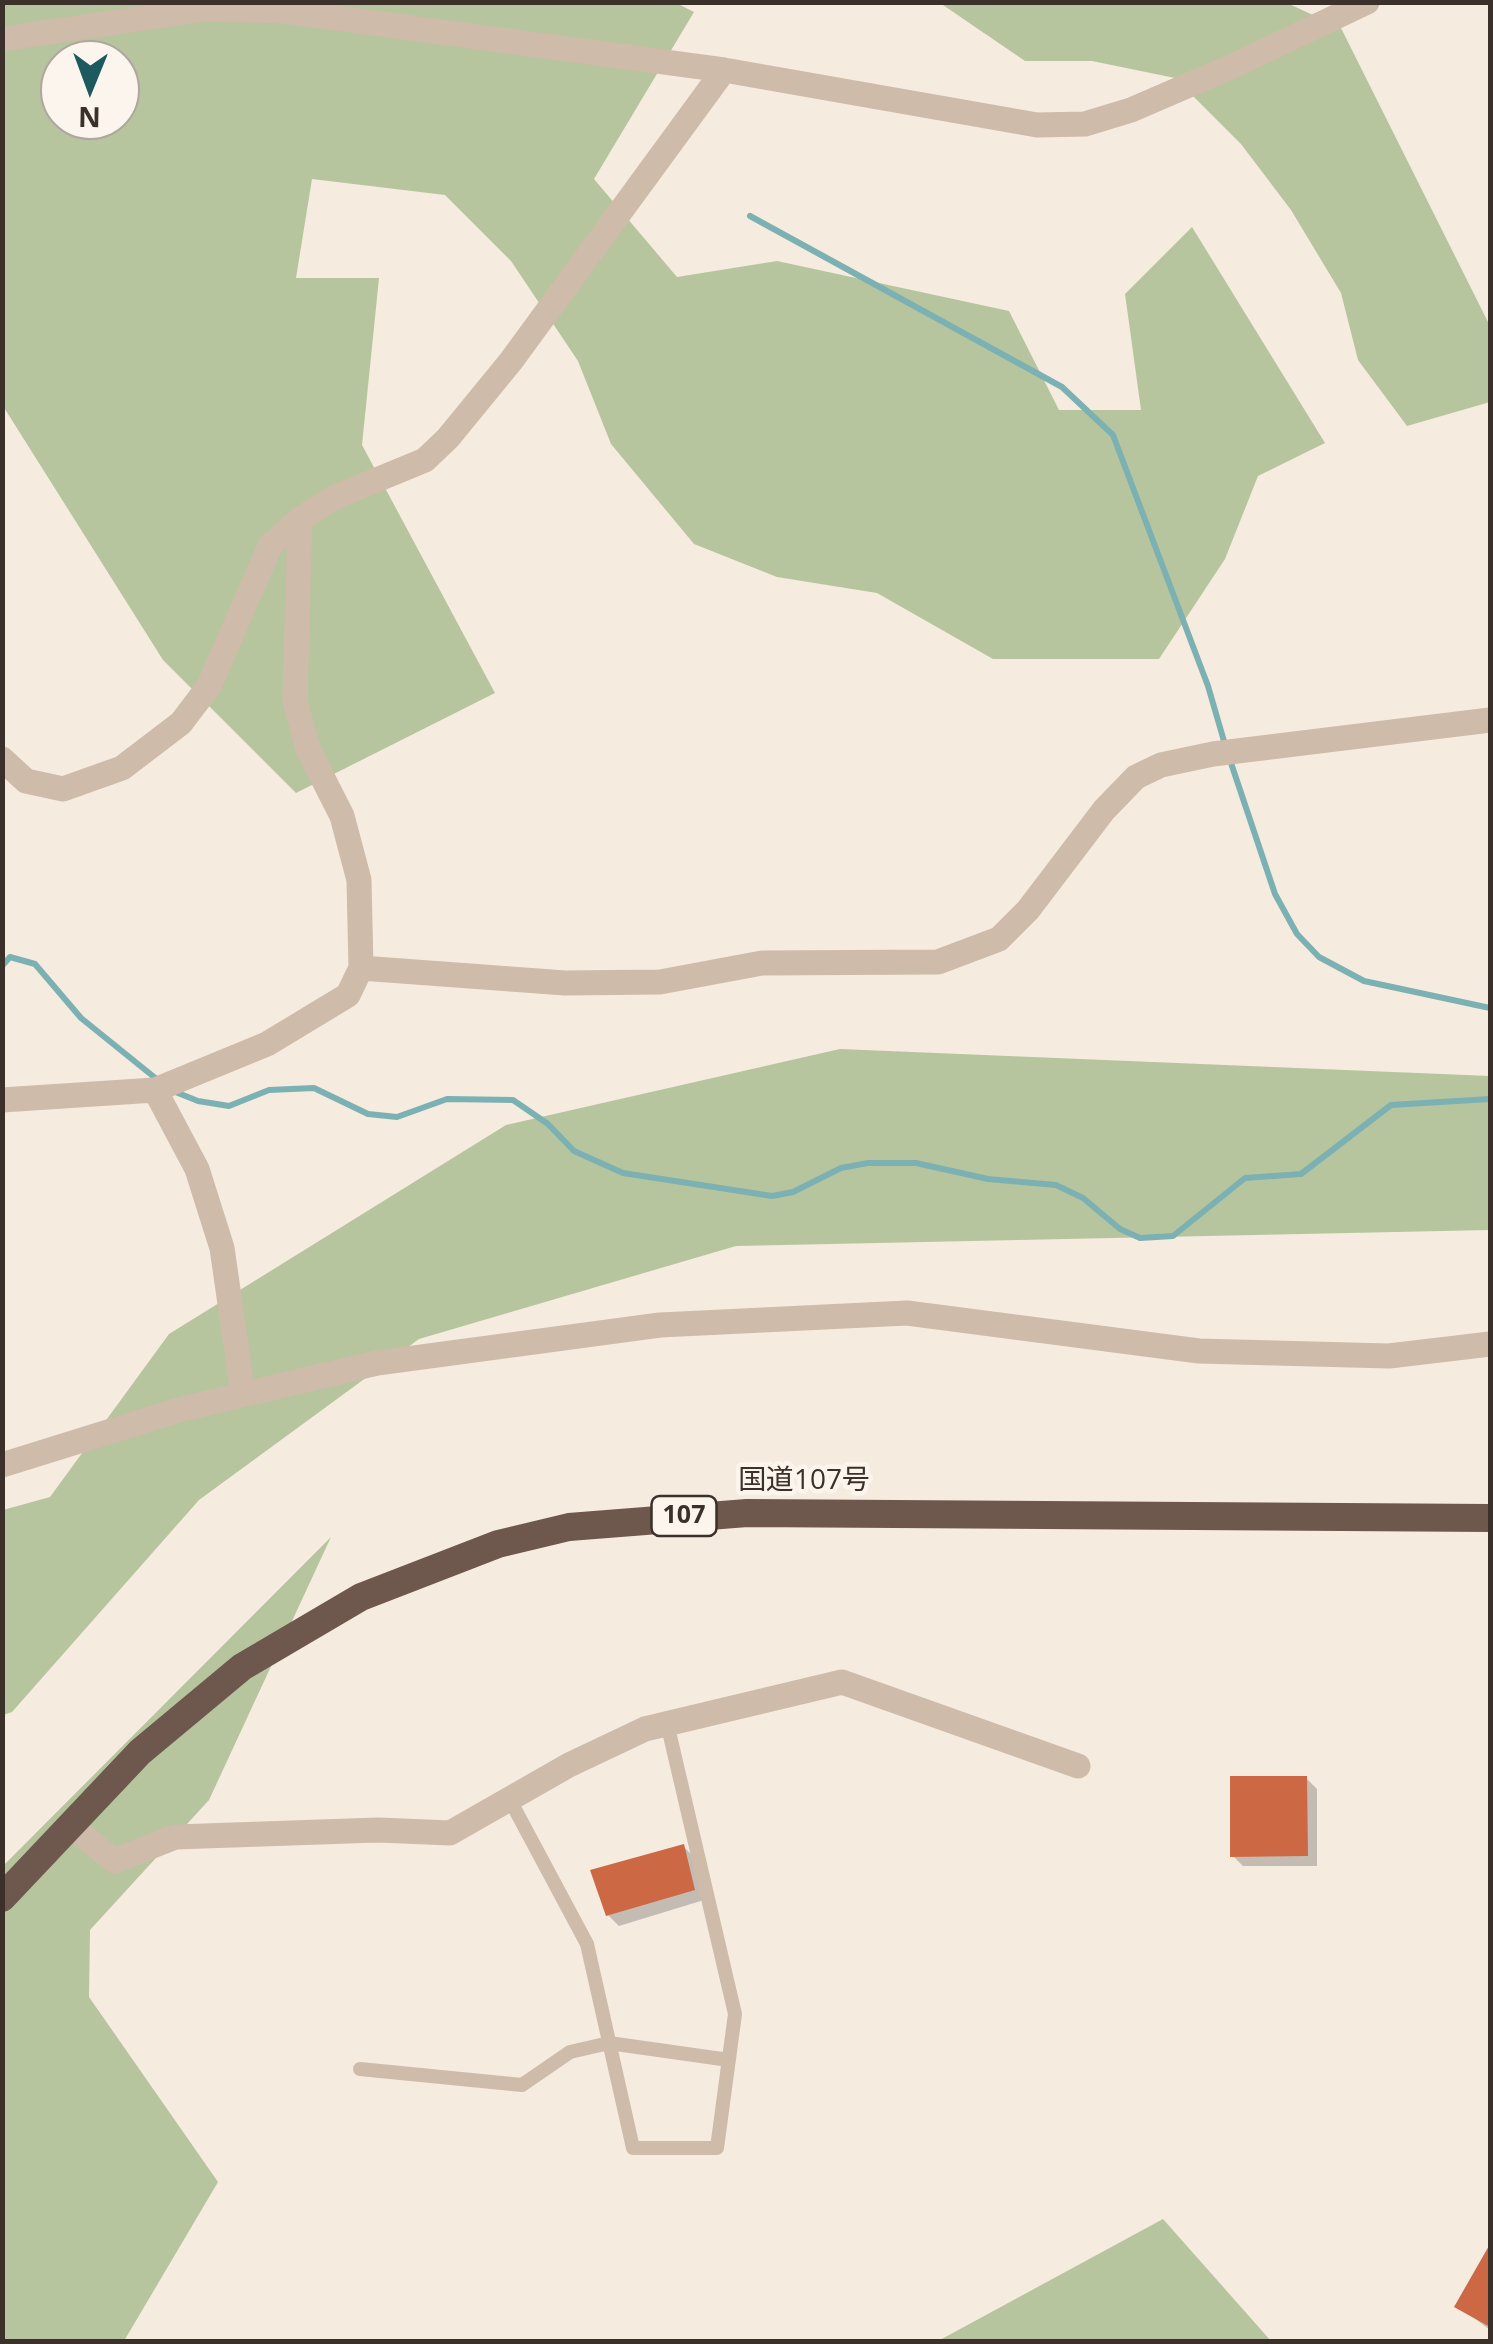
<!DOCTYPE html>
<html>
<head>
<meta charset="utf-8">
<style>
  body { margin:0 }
  #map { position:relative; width:1493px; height:2344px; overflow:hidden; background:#f5ebdf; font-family:"Open Sans",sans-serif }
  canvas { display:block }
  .frame { position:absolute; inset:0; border:5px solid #3b302a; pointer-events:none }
  .north { position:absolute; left:40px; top:40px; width:100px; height:100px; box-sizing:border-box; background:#fbf5ed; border:2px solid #aea69f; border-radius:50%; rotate:181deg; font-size:28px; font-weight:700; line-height:40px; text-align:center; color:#3b302a }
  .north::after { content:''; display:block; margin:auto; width:35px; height:45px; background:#1c5a60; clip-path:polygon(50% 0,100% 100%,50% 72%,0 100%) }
</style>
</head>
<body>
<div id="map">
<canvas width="1493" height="2344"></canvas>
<div class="frame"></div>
<div class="north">N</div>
</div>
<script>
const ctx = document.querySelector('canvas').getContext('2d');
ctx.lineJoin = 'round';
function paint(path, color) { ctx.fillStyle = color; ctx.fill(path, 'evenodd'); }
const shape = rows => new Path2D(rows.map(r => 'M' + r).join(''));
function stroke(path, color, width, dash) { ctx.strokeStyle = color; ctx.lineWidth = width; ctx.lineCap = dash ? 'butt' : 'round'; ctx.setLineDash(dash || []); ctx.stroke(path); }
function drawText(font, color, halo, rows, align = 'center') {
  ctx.font = font + ' "Open Sans","Noto Sans JP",sans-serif'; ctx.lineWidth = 9; ctx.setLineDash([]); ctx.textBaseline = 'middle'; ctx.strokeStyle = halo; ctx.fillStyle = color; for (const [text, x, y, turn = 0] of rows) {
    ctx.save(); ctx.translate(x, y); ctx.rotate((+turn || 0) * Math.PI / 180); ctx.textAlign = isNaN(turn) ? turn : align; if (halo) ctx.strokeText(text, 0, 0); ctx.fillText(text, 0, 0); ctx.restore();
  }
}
const green = shape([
  [674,2,694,12,594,179,677,277,777,261,1009,311,1059,410,1141,410,1125,294,1192,227,1325,443,1258,476,1225,559,1159,659,993,659,877,593,777,577,694,544,611,444,578,361,511,261,445,195,312,179,296,278,379,278,362,445,495,693,296,793,163,660,3,406,3,3],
  [60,60,120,60,120,120,60,120],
  [940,3,1287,3,1341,28,1490,326,1490,402,1407,426,1358,360,1341,293,1291,210,1241,144,1175,78,1092,61,1025,61],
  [840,1049,1490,1076,1490,1230,736,1246,419,1339,199,1500,12,1712,3,1715,3,1510,50,1497,169,1334,506,1125],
  [331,1537,209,1800,90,1930,89,1997,218,2182,124,2341,3,2342,3,1866],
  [1163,2219,1271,2341,938,2341]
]);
const shadow = shape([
  [1306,1778,1317,1789,1317,1866,1243,1866,1233,1856],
  [684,1847,694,1857,704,1900,619,1926,608,1915],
  [1490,2249,1490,2330,1458,2306]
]);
const stream = shape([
  [750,216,1062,387,1113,435,1208,686,1226,748],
  [1230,760,1275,894,1297,934,1319,957,1364,981,1490,1008],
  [2,966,10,957,35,964,81,1018,159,1081],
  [173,1091,198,1101,229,1106,269,1090,314,1088,368,1114,397,1117,447,1099,513,1100,548,1124,574,1151,623,1173,772,1196,793,1192,841,1168,868,1163,916,1163,988,1179,1056,1185,1083,1198,1120,1229,1140,1238,1173,1236,1245,1178,1301,1174,1391,1105,1490,1099]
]);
const building = shape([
  [1230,1776,1307,1776,1308,1856,1230,1857],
  [684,1844,695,1890,606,1916,590,1870],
  [1490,2244,1490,2327,1454,2307]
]);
const service = shape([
  [510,1800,587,1944,633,2148,717,2148,735,2014,667,1723],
  [360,2069,522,2085,570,2052,609,2043,729,2060]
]);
const minor = shape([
  [2,39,205,9,285,11,724,70,1037,125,1085,124,1131,110,1233,66,1367,2],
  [2,759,26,781,63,789,122,768,181,723,209,686,270,546,300,519,333,498,425,460,448,438,511,361,724,70],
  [361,968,565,983,660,982,762,963,938,962,999,939,1028,910,1104,810,1136,777,1161,765,1213,754,1490,720],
  [155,1090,197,1169,222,1248,243,1394],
  [2,1100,155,1090,267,1044,348,995,361,968,359,880,342,816,308,749,295,701,300,519],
  [2,1465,182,1409,377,1363,660,1325,907,1313,1199,1351,1389,1356,1490,1344],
  [72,1826,114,1861,175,1837,378,1830,450,1833,569,1765,645,1729,842,1682,1078,1766]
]);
const trunk = shape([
  [2,1898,140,1752,242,1667,361,1597,498,1544,569,1527,747,1513,1490,1518]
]);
const shields = [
  [684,1516,65]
];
const shieldNames = [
  ["107",684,1516]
];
const streetNames = [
  ["国道107号",804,1481]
];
paint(green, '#b7c59e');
paint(shadow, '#0003');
stroke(stream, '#7cb1b4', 6);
paint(building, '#cd6845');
stroke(service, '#cebbaa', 14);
stroke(minor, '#cebbaa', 25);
stroke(trunk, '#6e584d', 28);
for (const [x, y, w] of shields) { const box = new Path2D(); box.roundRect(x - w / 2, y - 20, w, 40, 8); ctx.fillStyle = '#fbf5ed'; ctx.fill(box); stroke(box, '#3b302a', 2.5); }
drawText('bold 25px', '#3b302a', null, shieldNames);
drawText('28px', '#3b302a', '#fbf5ed', streetNames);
</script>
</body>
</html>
